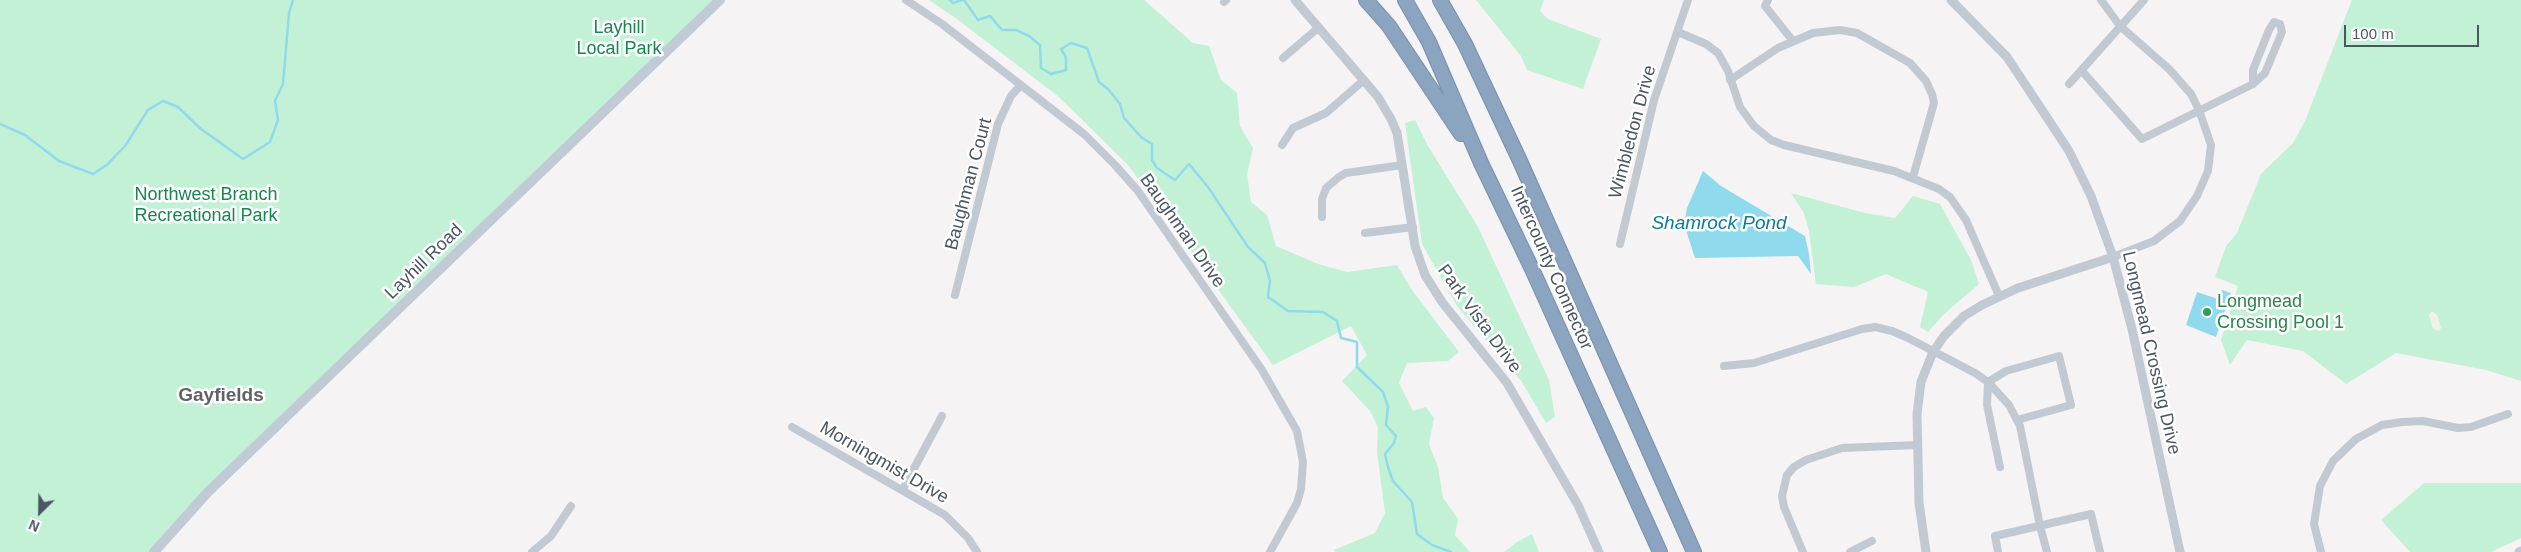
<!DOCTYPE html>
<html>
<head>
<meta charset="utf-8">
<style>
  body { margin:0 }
  #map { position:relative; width:2521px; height:552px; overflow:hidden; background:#f5f3f3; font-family:Arial,sans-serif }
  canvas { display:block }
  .north { position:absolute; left:15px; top:487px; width:50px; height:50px; -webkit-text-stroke:4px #fff; paint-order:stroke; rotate:203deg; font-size:14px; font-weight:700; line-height:20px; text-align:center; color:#4a5661 }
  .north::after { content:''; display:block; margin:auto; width:18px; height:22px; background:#4a5661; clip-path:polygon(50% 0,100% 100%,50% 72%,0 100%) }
  .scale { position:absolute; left:2344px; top:25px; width:135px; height:22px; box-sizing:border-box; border:2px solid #4a5661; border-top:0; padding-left:6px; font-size:15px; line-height:18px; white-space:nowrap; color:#4a5661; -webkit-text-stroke:4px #fff; paint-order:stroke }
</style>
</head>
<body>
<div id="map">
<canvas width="2521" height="552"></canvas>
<div class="north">N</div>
<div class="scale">100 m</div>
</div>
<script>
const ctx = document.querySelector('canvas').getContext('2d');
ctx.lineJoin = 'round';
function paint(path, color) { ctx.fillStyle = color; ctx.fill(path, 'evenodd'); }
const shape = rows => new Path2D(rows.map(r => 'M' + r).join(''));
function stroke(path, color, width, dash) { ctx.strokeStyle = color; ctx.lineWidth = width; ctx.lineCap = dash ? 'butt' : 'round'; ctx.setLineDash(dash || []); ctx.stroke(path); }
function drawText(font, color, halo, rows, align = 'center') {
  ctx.font = font + ' Arial,sans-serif'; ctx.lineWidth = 5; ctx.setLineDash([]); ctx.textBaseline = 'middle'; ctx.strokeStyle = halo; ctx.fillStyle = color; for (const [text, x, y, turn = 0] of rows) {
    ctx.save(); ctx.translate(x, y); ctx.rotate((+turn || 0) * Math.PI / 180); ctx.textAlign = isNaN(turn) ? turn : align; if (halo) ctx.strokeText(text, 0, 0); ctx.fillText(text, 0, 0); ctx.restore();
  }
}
const green = shape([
  [0,0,714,0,150,552,0,552],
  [929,0,1144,0,1193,43,1209,46,1221,80,1237,93,1240,126,1253,148,1247,174,1251,202,1267,215,1276,246,1318,264,1347,272,1397,265,1412,290,1459,352,1448,361,1407,363,1399,383,1413,411,1426,407,1434,418,1429,444,1438,467,1443,498,1458,519,1455,535,1470,552,1336,552,1334,550,1375,533,1385,513,1377,452,1378,427,1370,411,1342,381,1367,355,1351,326,1273,365,1128,165,1059,97,957,19],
  [1476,0,1544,0,1540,11,1548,19,1601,39,1583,89,1527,70,1521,56],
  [2352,0,2521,0,2521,381,2486,370,2396,353,2346,384,2303,351,2247,340,2230,365,2221,340,2238,286,2215,277,2226,246,2237,233,2261,174,2293,143,2305,121],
  [1415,120,1428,146,1478,227,1549,380,1555,417,1546,423,1522,382,1457,306,1422,244,1405,123],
  [1791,193,1865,213,1895,218,1913,196,1940,204,1971,260,1979,284,1944,314,1928,332,1920,327,1928,292,1886,274,1854,287,1816,284,1809,231,1804,213],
  [2424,483,2521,483,2521,538,2491,552,2410,552,2381,520],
  [1532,534,1539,552,1504,552,1517,542]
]);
const sand = shape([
  [2432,311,2437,315,2441,328,2439,331,2435,330,2432,326,2429,315]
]);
const water = shape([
  [1703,171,1721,186,1805,236,1809,254,1811,274,1798,256,1695,258,1684,224,1687,208],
  [2222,290,2231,293,2216,337,2186,325,2197,292,2218,299]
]);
const stream = shape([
  [950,0,953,3,962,0],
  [964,0,978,20,990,16,1002,30,1016,30,1029,36,1040,45,1041,68,1051,74,1066,70,1066,57,1061,49,1071,43,1087,48,1099,82,1109,90,1120,104,1124,118,1141,137,1152,144,1152,160,1157,168,1175,180,1189,164,1208,187,1248,247,1265,263,1270,281,1268,297,1288,311,1323,312,1337,321,1341,338,1357,342,1357,367,1383,392,1388,407,1386,425,1396,436,1394,443,1385,454,1388,467,1393,481,1412,502,1417,534,1432,545,1451,552],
  [0,124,25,135,59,161,93,174,108,164,125,146,148,110,163,101,178,107,201,129,243,159,270,142,278,120,275,101,283,84,289,13,293,0]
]);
const minor = shape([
  [906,0,942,24,1084,134,1115,165,1138,191,1262,370,1297,431,1303,462,1301,489,1297,503,1270,552],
  [1768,0,1765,6,1793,41],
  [2101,0,2120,26,2169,69,2191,94,2199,110,2211,145,2208,171,2197,196,2180,221,2154,241,2113,257],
  [1224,2,1226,0],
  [1678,32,1706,44,1718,53,1728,71,1740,107,1754,126,1771,140,1784,145,1894,171,1939,189,1950,197,1966,220,1999,296],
  [1283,58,1318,28],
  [2082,71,2142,139,2253,84,2265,73,2282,32,2280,24,2274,22,2269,30,2253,70,2253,84],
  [1730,80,1778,48,1813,33,1840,30,1857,33,1910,63,1926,81,1932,94,1934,103,1913,177],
  [2069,84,2144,0],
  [1282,145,1293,128,1326,113,1364,80],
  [1322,217,1322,199,1326,188,1339,177,1346,173,1402,165],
  [1365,233,1413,227],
  [1620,244,1654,100,1688,0],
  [955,295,998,124,1011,96,1021,85],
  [1724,366,1754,363,1862,329,1875,327,1892,331,1908,338,1975,373,1988,382,2009,405,2020,426,2040,526,2047,552],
  [792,427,945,515,968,538,977,552],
  [2000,467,1987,405,1988,382,2006,371,2059,356,2071,405,2017,420],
  [903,489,942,416],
  [532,552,551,536,571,506],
  [1803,552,1784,507,1782,496,1787,475,1794,467,1806,460,1842,448,1917,445],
  [1850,552,1872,541],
  [1998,552,1995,536,2091,514,2100,552],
  [2321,552,2314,524,2320,486,2333,461,2356,439,2382,425,2402,422,2423,421,2458,428,2471,427,2508,414]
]);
const tertiary = shape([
  [1295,0,1378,97,1391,119,1397,133,1415,246,1425,275,1442,302,1507,383,1578,505,1599,552],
  [1951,0,2007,57,2069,151,2091,196,2113,257,2132,329,2180,552],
  [1926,552,1919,503,1917,414,1921,382,1933,352,1944,336,1964,316,1982,305,2018,288,2113,257],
  [2519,552,2521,551]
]);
const secondary = shape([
  [154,552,208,492,720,0]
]);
const motorway = shape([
  [1366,0,1389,26,1461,134],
  [1405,0,1429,42,1481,163,1532,269,1660,552],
  [1440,0,1465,44,1520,161,1694,552]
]);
const markers = [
  [2207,312,5,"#2e9e5b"]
];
const parkNames = [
  ["Layhill",619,28],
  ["Local Park",619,49],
  ["Northwest Branch",206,195],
  ["Recreational Park",206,216]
];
const streetNames = [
  ["Wimbledon Drive",1633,132,-75],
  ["Baughman Court",969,184,-75],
  ["Baughman Drive",1182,231,55],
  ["Layhill Road",424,262,-44],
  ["Intercounty Connector",1551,268,66],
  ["Park Vista Drive",1479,319,54],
  ["Longmead Crossing Drive",2151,353,77],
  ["Morningmist Drive",884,463,30]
];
const leisureNames = [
  ["Longmead",2217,302],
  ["Crossing Pool 1",2217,323]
];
const waterNames = [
  ["Shamrock Pond",1719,224]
];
const neighbourhoodNames = [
  ["Gayfields",221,396]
];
paint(green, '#c3f1d5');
paint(sand, '#f5f0e5');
paint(water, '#90daee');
stroke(stream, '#90daee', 2.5);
stroke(motorway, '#7690ad', 16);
stroke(minor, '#c1cad2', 8);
stroke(tertiary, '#c1cad2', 9);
stroke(secondary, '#c1cbd6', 10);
stroke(motorway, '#8ba5c1', 14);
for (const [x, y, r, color] of markers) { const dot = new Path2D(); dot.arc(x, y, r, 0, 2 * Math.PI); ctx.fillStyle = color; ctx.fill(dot); stroke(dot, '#fff', 2); }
drawText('18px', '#17864f', '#fff', parkNames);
drawText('18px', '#4a5661', '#fff', streetNames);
drawText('18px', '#27864d', '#fff', leisureNames, 'left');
drawText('italic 19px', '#0c7c9b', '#fff', waterNames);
drawText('bold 19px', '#5f6368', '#fff', neighbourhoodNames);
</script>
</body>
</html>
